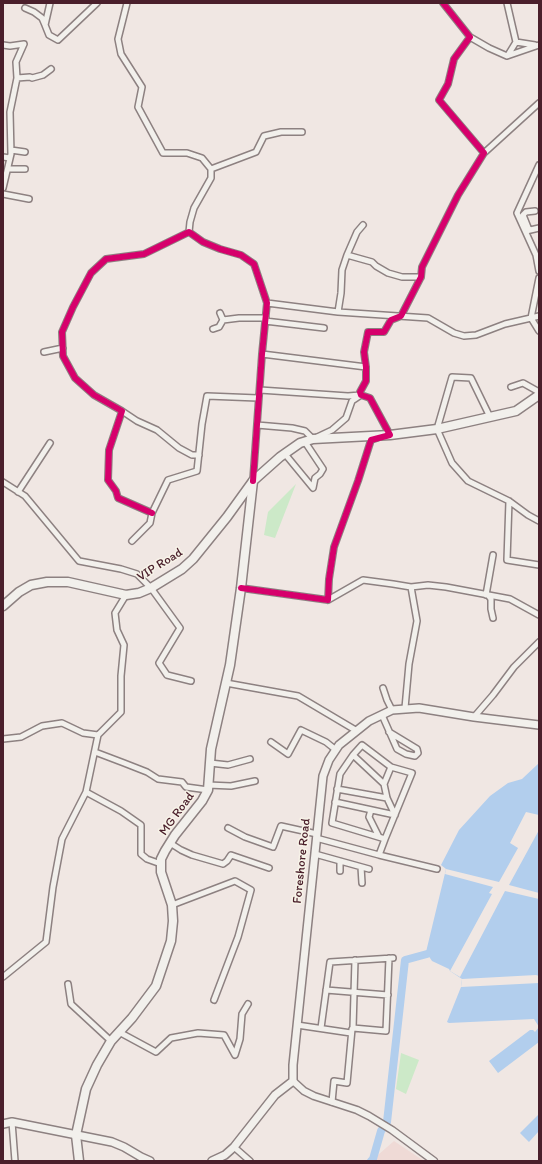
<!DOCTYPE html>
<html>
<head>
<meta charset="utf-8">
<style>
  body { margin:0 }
  #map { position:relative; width:542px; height:1164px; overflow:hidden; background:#f0e7e3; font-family:Itim,sans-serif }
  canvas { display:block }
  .frame { position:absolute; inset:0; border:4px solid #4a1f2b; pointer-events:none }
</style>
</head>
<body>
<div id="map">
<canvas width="542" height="1164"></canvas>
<div class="frame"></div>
</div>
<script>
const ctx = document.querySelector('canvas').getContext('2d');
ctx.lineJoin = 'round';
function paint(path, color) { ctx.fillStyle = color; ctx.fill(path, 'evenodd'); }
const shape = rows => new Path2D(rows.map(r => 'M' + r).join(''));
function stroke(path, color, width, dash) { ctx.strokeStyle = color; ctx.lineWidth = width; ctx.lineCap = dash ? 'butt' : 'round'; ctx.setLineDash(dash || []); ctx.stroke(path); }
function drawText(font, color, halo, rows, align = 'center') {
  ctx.font = font + ' Itim,sans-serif'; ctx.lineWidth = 3; ctx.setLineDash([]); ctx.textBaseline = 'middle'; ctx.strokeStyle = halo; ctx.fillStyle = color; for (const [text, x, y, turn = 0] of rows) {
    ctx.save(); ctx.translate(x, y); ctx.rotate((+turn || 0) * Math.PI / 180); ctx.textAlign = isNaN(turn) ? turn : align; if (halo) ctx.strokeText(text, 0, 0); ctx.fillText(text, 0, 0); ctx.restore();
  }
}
const built = shape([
  [394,1141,421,1159,425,1161,371,1161]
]);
const green = shape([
  [296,484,275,538,264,535,268,512],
  [401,1053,419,1060,406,1094,396,1089]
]);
const water = shape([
  [539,763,539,1027,534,1019,449,1023,447,1022,461,987,462,979,450,971,449,969,432,961,426,952,446,869,441,865,459,830,490,796,508,783,522,779],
  [539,1027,539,1042,498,1073,489,1061,530,1030,533,1030,535,1032],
  [539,1114,539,1131,529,1142,520,1133]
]);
const pier = shape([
  [526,812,539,815,539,830,509,885,539,893,539,899,505,891,460,977,450,971,492,894,489,893,493,887,445,874,446,869,499,882,518,848,510,843],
  [536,975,539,976,539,983,461,987,462,979]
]);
const river = shape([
  [371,1161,373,1159,381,1131,387,1122,405,960,427,954]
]);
const minor = shape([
  [50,3,45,25,49,35,58,40,97,3],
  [127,3,118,39,121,54,142,87,138,107,163,153,187,153,202,158,211,169,211,178,194,208,190,222,189,232],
  [507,3,516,42,535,45],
  [25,8,34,12,42,18,45,25],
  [470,37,489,48,507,56,539,45],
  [3,45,10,46,24,44,16,62,17,78,10,112,11,154,3,188],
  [508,55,516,42],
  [17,78,30,77,32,78,43,75,51,69],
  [11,150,25,152],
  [484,153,539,103],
  [3,157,10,158],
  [539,165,517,213,536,255,539,271],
  [8,169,25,169],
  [211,169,256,152,264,136,281,132,302,132],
  [3,194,29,199],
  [529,230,523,215,526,212,535,211],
  [526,231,539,228],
  [347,255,372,262,376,266,388,273,402,277,421,277],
  [267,303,338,312,428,318,454,333,464,336,476,335,505,324,531,318,539,278],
  [338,312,341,293,342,270,347,255,357,232,363,225],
  [539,316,531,318,539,331],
  [223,320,239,318,266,318],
  [265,321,324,328],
  [213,329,219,327,223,320,220,313],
  [44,352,63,348],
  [262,354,366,367],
  [511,387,523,383,539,392],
  [260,390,348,396,360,395],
  [122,411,137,421,157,430,179,448,192,455,199,455],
  [490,417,471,378,452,377,437,429,452,463,468,481,509,501,528,515,539,521],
  [257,425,292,428,305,431,313,439,332,430,346,418,352,401,361,395],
  [389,435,390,435,370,398,361,395,360,392,366,381,366,367,364,352,368,332,384,332,391,320,401,316,421,277,422,267,458,195,484,153,439,100,448,84,454,59,470,37,443,3],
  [285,454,313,488,315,478,320,474,323,469,305,442],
  [3,482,25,496,79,561,121,569,137,574,151,588,180,628,159,663,167,675,191,681],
  [18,492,50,443],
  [509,501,507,560,539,565],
  [152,513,118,498,116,491,108,480,109,450,122,411,94,395,75,378,63,356,62,332,73,307,91,273,106,259,144,254,189,232,203,242,220,249,241,255,254,264,267,303,262,354,253,480],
  [132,541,150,523,152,513,168,480,197,471,202,424,207,396,258,398],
  [241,588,328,600,329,579,334,547,358,481,371,440,377,438],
  [486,595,493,555],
  [488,595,491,599,491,609,493,618],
  [328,600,363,580,393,584,411,587,428,585,446,587,510,599,539,615],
  [226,683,298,696,357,731],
  [383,688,387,700,392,710],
  [405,708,409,664,417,621,411,587],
  [382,715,397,749,406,754,415,756,418,753,417,749,389,732],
  [474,717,493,695,514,667,539,642],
  [98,735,121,712,121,676,124,645,117,630,115,613,126,595],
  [3,739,21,737,42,726,62,723,83,733,98,735,86,792,62,839,53,887,46,942,3,977],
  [271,742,288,754,301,730,326,742,336,750],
  [95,752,124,763,147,772,158,779,182,782,186,787,208,790],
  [353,755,384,784,387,798,395,815],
  [210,763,228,765,250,759],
  [384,784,391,767],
  [208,785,231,786,255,781],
  [337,789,387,798],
  [86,792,121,811,141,825,141,854,147,859,161,864],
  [335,802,395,815],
  [371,810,369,817,379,837],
  [228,828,245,837,273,847,281,826,317,834],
  [316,838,379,855,437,869],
  [170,843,181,850,192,855,223,864,227,861,231,855,269,868],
  [315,854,369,869],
  [379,855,385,839,412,773,391,767,362,745,353,755,340,774,332,823,385,839],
  [361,867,362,883],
  [340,871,340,861],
  [172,905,235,881,251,890,238,937,214,1000],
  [68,984,71,1004,111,1041],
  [326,990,388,995],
  [297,1025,351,1033],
  [321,1028,330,962,393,958],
  [353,1028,386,1031,389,958],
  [119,1032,156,1052,171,1038,198,1033,224,1035,235,1055,240,1039,242,1014,248,1004],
  [332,1102,334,1081,347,1083,352,1029,353,1028,355,960],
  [12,1122,15,1161],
  [234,1147,250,1161]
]);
const tertiary = shape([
  [293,1081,304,1091,314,1096,357,1110,369,1116,392,1130,434,1161]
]);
const secondary = shape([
  [3,1124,12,1122,112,1142,124,1147,141,1157,150,1161],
  [212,1161,225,1155,234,1147,275,1095,293,1081,293,1065,323,776,329,760,339,745,369,721,392,710,419,708,474,717,539,725]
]);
const primary = shape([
  [79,1161,76,1135,86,1089,97,1065,111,1041,132,1018,156,986,171,941,173,921,172,905,161,872,161,859,165,851,175,835,202,801,208,790,211,749,230,665,241,588,253,481]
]);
const trunk = shape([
  [3,606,19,592,31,585,47,582,68,582,126,595,139,593,151,588,182,569,193,559,227,517,253,481,280,457,300,443,313,439,390,435,437,429,516,411,539,395]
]);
const cycleway = shape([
  [152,513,118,498,116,491,108,480,109,450,122,411,94,395,75,378,63,356,62,332,73,307,91,273,106,259,144,254,189,232,203,242,220,249,241,255,254,264,267,303,262,354,253,481],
  [241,588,328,600,329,579,334,547,358,481,371,440,390,435,370,398,361,395,360,392,366,381,366,367,364,352,368,332,384,332,391,320,401,316,421,277,422,267,458,195,484,153,439,100,448,84,454,59,470,37,443,3]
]);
const streetNames = [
  ["VIP Road",160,565,-32],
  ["MG Road",177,814,-54],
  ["Foreshore Road",302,861,-84]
];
paint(built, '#efdad6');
paint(green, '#cce9c8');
paint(water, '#b2ceed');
paint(pier, '#f0e7e3');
stroke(river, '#b2ceed', 8);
stroke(minor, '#8d8181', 8);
stroke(tertiary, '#8d8181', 9);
stroke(secondary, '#8d8181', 10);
stroke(primary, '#8d8181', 11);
stroke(trunk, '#8d8181', 11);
stroke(minor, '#f2f0ec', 5);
stroke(tertiary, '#f2f0ec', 6);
stroke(secondary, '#f2f0ec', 7);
stroke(primary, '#f2f0ec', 8);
stroke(trunk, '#f2f0ec', 8);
stroke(cycleway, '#d6006c', 6);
drawText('13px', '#4a1f2b', '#f7f3e8', streetNames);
</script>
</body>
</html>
